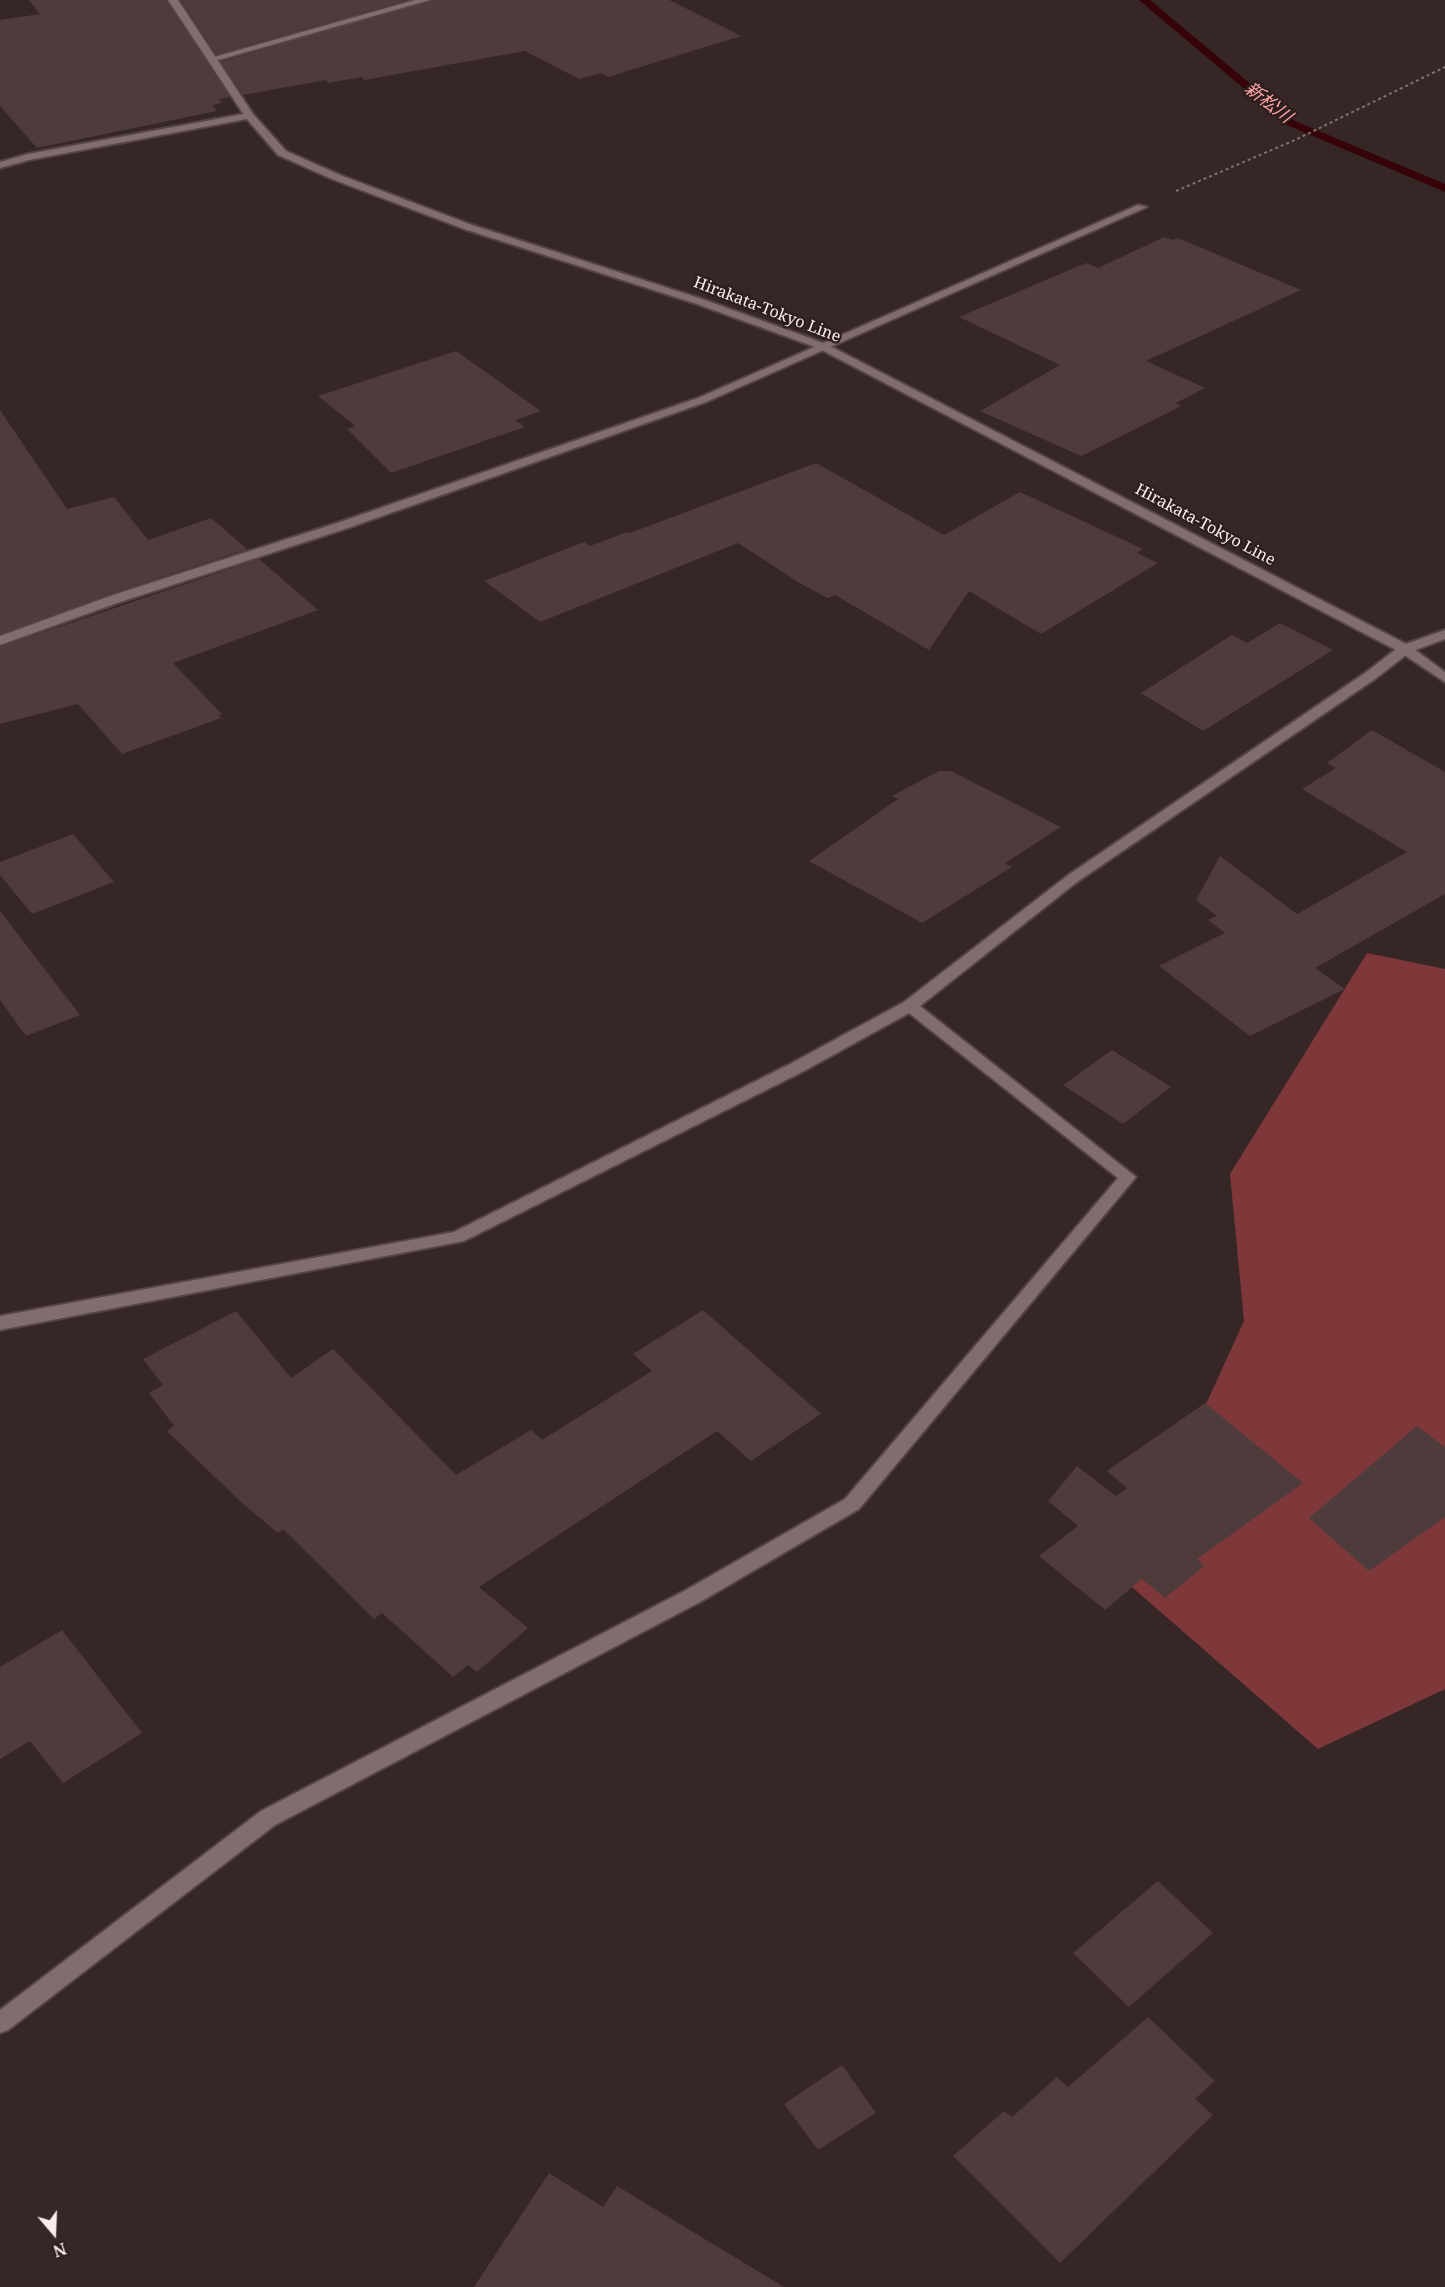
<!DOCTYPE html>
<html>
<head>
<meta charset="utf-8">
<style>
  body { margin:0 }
  #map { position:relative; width:1445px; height:2287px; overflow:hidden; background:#372626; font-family:"Noto Serif",serif }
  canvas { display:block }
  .north { position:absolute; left:24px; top:2203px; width:60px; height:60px; -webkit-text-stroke:4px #2d1d1c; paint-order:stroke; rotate:161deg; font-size:16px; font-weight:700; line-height:24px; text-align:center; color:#f9eeed }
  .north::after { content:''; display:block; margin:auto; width:21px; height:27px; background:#f9eeed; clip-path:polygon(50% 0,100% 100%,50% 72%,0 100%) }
</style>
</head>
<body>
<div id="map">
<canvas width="1445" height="2287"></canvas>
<div class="north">N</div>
</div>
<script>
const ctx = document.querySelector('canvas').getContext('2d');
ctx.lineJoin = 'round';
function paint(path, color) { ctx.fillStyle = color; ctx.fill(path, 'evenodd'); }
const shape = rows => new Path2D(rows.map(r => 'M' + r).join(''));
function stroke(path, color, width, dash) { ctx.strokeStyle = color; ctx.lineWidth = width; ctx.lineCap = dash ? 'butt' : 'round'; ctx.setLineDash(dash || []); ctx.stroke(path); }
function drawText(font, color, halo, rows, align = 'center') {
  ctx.font = font + ' "Noto Serif","Noto Sans JP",serif'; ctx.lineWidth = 4.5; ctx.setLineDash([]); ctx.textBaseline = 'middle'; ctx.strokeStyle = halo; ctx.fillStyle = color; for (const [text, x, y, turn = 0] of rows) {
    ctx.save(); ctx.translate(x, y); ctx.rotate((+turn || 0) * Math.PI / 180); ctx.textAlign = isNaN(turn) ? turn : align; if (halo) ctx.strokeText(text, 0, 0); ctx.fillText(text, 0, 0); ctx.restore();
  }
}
const forest = shape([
  [1367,953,1445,969,1445,1689,1318,1749,1125,1581,1244,1321,1230,1174]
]);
const stream = shape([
  [1139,0,1150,0,1295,121,1445,184,1445,192,1287,125,1139,0]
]);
const building = shape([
  [29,0,166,0,230,97,219,99,222,103,212,105,217,111,37,148,0,106,0,20,40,14],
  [181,0,407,0,216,54],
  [432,0,669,0,741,36,608,77,601,73,579,79,525,51,364,80,362,77,328,83,326,80,243,95,221,62],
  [1164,237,1173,240,1178,238,1301,290,1146,361,1205,388,1176,403,1181,406,1081,456,980,411,1060,365,959,317,1086,263,1098,268],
  [456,351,541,411,516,420,525,427,391,473,347,429,355,426,318,396],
  [0,410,67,509,114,497,148,540,211,518,247,549,112,593,0,634],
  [816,463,944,535,1020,492,1143,549,1137,553,1158,563,1041,634,969,591,929,650,835,595,828,598,801,584,738,543,540,622,484,581,584,542,590,546,627,532,630,533],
  [259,559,318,610,173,663,222,714,218,715,221,718,122,754,78,704,0,724,0,647],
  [1280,623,1333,650,1203,731,1141,693,1232,635,1247,643],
  [1372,730,1445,772,1445,894,1315,968,1345,989,1250,1036,1159,966,1225,933,1208,920,1217,916,1196,900,1220,856,1297,914,1407,852,1302,789,1336,768,1327,763],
  [939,771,951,771,1061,827,1005,863,1012,867,922,923,809,861,898,799,892,796],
  [73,834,114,882,32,914,0,875,0,862],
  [0,911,80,1015,26,1036,0,1000],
  [1112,1050,1171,1087,1123,1124,1063,1085],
  [703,1310,821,1414,751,1461,717,1431,479,1587,528,1628,477,1672,468,1665,453,1677,382,1613,374,1619,283,1529,278,1533,242,1503,167,1431,174,1426,149,1393,163,1385,143,1359,236,1311,291,1378,333,1349,456,1475,531,1430,542,1440,652,1371,633,1354],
  [1205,1403,1303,1483,1197,1559,1204,1566,1165,1598,1142,1579,1105,1610,1039,1556,1078,1526,1048,1501,1077,1466,1116,1496,1127,1488,1107,1471],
  [1417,1426,1445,1447,1445,1517,1369,1571,1309,1518],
  [62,1630,142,1733,63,1783,30,1741,0,1759,0,1667],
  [1158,1881,1213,1933,1129,2007,1073,1953],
  [1148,2017,1215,2081,1195,2099,1213,2115,1060,2263,953,2156,1004,2111,1012,2117,1057,2077,1068,2087],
  [842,2065,876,2113,818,2150,784,2104],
  [549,2173,603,2207,617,2186,784,2287,474,2287]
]);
const path = shape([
  [1176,191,1295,140,1445,67]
]);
const minor = shape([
  [415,0,430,0,215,61,207,59,415,0],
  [249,113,254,116,252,118,29,160,0,168,0,162,28,154,249,113],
  [1138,205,1147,207,706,402,345,529,123,601,0,645,0,636,113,595,337,523,698,398,1138,205],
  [1445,630,1445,639,1410,652,1375,679,1077,882,920,1006,1136,1177,859,1509,700,1602,275,1825,8,2030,0,2033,0,2010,261,1811,686,1590,845,1499,1118,1178,909,1013,804,1071,464,1241,0,1330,0,1316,454,1232,792,1063,904,1002,1067,876,1365,673,1400,646,1445,630]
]);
const secondary = shape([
  [168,0,178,0,253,114,286,151,340,175,472,225,705,300,826,344,1410,646,1445,672,1445,682,1400,652,818,348,697,304,464,229,332,179,278,155,246,118,168,0]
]);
const farStreetnames = [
  ["Hirakata-Tokyo Line",767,310,21],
  ["Hirakata-Tokyo Line",1205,525,28]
];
const farWaternames = [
  ["新松川",1268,103,38]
];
paint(forest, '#7e383a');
paint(stream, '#360309');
paint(building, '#4d3c3b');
stroke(minor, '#534544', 4);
stroke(secondary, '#534544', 4);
stroke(path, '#817272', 2, [3, 3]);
paint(minor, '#816d6d');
paint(secondary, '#816d6d');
drawText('16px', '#f9eeed', '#2d1d1c', farStreetnames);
drawText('italic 18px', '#fea8a7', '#2d1d1c', farWaternames);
</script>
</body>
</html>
